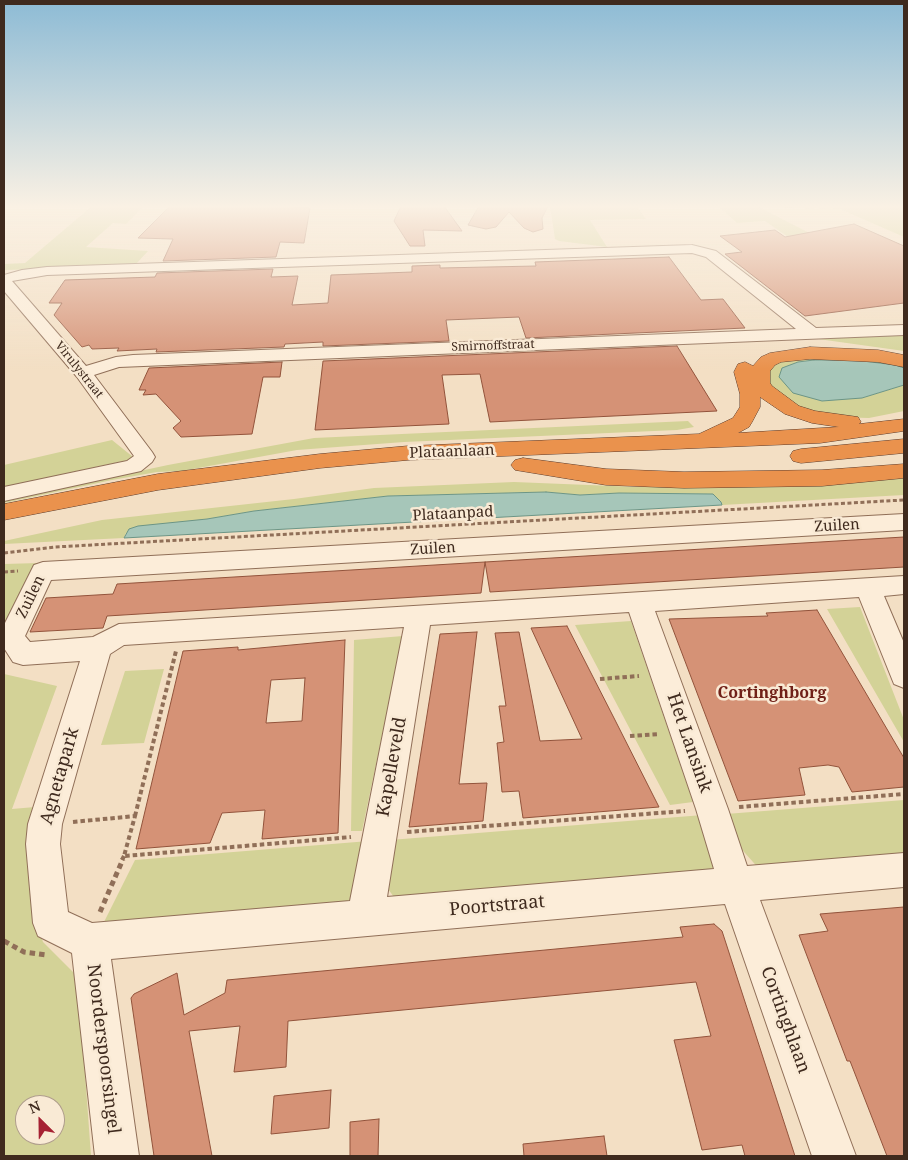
<!DOCTYPE html>
<html>
<head>
<meta charset="utf-8">
<style>
  body { margin:0 }
  #map { position:relative; width:908px; height:1160px; overflow:hidden; background:#f3dfc4; font-family:"Noto Serif",serif }
  canvas { display:block }
  .frame { position:absolute; inset:0; border:5px solid #3f2a1e; pointer-events:none }
  .north { position:absolute; left:15px; top:1095px; width:50px; height:50px; box-sizing:border-box; background:#f9ead5; border:1px solid #af9d8c; border-radius:50%; rotate:337deg; font-size:14px; font-weight:700; line-height:20px; text-align:center; color:#3f2a1e }
  .north::after { content:''; display:block; margin:auto; width:18px; height:22px; background:#a62133; clip-path:polygon(50% 0,100% 100%,50% 72%,0 100%) }
</style>
</head>
<body>
<div id="map">
<canvas width="908" height="1160"></canvas>
<div class="frame"></div>
<div class="north">N</div>
</div>
<script>
const ctx = document.querySelector('canvas').getContext('2d');
ctx.lineJoin = 'round';
function paint(path, color) { ctx.fillStyle = color; ctx.fill(path, 'evenodd'); }
const shape = rows => new Path2D(rows.map(r => 'M' + r).join(''));
function stroke(path, color, width, dash) { ctx.strokeStyle = color; ctx.lineWidth = width; ctx.lineCap = dash ? 'butt' : 'round'; ctx.setLineDash(dash || []); ctx.stroke(path); }
function drawText(font, color, halo, rows, align = 'center') {
  ctx.font = font + ' "Noto Serif",serif'; ctx.lineWidth = 5; ctx.setLineDash([]); ctx.textBaseline = 'middle'; ctx.strokeStyle = halo; ctx.fillStyle = color; for (const [text, x, y, turn = 0] of rows) {
    ctx.save(); ctx.translate(x, y); ctx.rotate((+turn || 0) * Math.PI / 180); ctx.textAlign = isNaN(turn) ? turn : align; if (halo) ctx.strokeText(text, 0, 0); ctx.fillText(text, 0, 0); ctx.restore();
  }
}
const green = shape([
  [92,206,144,206,126,224,113,223,86,247,148,251,137,263,127,267,5,270,4,264,25,263],
  [550,206,637,206,646,219,590,220,607,247,559,241,555,239],
  [718,206,904,206,904,237,840,209,759,207,825,241,798,244,765,221,737,223],
  [904,334,904,351,818,339,862,335],
  [803,356,885,360,904,364,904,368,855,360,798,362,862,398,904,385,904,411,869,418,832,417,787,403,764,380,768,368,780,361],
  [688,421,694,427,677,430,404,442,297,450,182,471,157,472,112,480,4,503,4,500,168,465,314,438],
  [112,440,133,457,128,460,4,487,4,465],
  [904,478,904,495,722,505,721,502,713,494,619,493,580,495,546,492,388,496,254,511,126,533,124,538,4,544,4,541,102,520,294,499,374,488,514,482,638,487,807,484],
  [39,563,4,627,4,564],
  [860,607,904,720,904,742,827,609],
  [631,621,693,802,670,805,575,625],
  [403,636,362,831,351,831,354,640],
  [164,669,144,743,101,745,125,671],
  [4,674,57,686,12,809,35,807,32,911,43,942,78,977,91,1156,4,1156],
  [25,1105,55,1105,55,1135,25,1135],
  [904,800,904,858,761,871,737,844,726,814],
  [703,815,719,857,708,876,399,904,383,882,390,840],
  [369,841,351,908,100,930,135,860]
]);
const water = shape([
  [814,360,855,360,895,365,904,368,904,385,862,398,822,401,793,393,779,377,782,368,798,362,814,360],
  [546,492,580,495,619,493,713,494,721,502,722,505,124,538,129,529,138,526,207,519,254,511,388,496,546,492]
]);
const building = shape([
  [170,206,280,206,310,208,304,243,280,242,276,257,163,261,173,239,138,238,170,206],
  [401,206,444,206,462,231,423,230,425,246,410,246,394,221,401,206],
  [479,206,548,206,542,218,543,229,533,232,524,228,509,212,496,227,486,229,468,225,479,206],
  [854,224,904,246,904,303,805,316,725,254,742,252,720,236,775,230,785,237,854,224],
  [669,257,701,300,723,299,745,328,526,338,519,317,446,320,449,341,323,346,323,342,285,344,284,347,156,352,157,349,117,351,119,348,92,349,89,345,82,347,54,315,62,303,49,303,65,280,155,277,157,273,273,269,271,277,298,276,292,305,328,303,331,275,412,272,412,266,440,265,440,268,536,266,535,262,669,257],
  [677,346,717,411,490,422,480,374,442,375,449,424,315,430,323,361,677,346],
  [282,362,280,377,263,377,252,434,181,437,173,428,181,421,156,394,143,395,146,390,139,390,149,368,282,362],
  [904,537,904,567,490,592,485,562,904,537],
  [485,562,481,593,107,616,103,628,30,632,46,598,113,594,117,584,485,562],
  [817,610,904,758,904,787,852,792,839,767,828,765,799,768,805,795,738,801,669,619,768,616,766,613,817,610],
  [567,626,615,720,659,807,523,818,519,791,502,792,497,743,504,742,499,706,506,706,495,633,519,632,540,741,582,739,531,628,567,626],
  [477,632,459,784,487,783,483,821,409,827,440,634,477,632],
  [345,640,338,833,262,839,265,810,222,813,210,843,136,849,183,651,238,647,238,650,345,640],
  [305,678,302,721,266,723,271,680,305,678],
  [904,907,904,1156,887,1156,850,1061,847,1061,799,935,828,931,820,914,904,907],
  [714,924,722,931,795,1156,745,1156,742,1145,702,1150,674,1040,711,1036,696,982,288,1021,286,1067,234,1072,240,1026,189,1031,212,1156,154,1156,131,998,134,994,177,973,184,1015,225,993,227,980,683,937,680,927,714,924],
  [331,1090,329,1128,271,1134,274,1096,331,1090],
  [379,1119,378,1156,350,1156,350,1122,379,1119],
  [604,1136,607,1156,524,1156,523,1144,604,1136]
]);
const pathFar2 = shape([
  [4,553,55,547,904,500],
  [4,572,18,571]
]);
const pathFar1 = shape([
  [600,679,639,676],
  [630,736,659,734],
  [739,807,904,794],
  [135,816,176,651],
  [73,822,135,816,124,856,351,837],
  [407,832,685,811],
  [122,860,124,856]
]);
const path = shape([
  [100,912,123,859],
  [4,941,24,952,47,955]
]);
const minor = shape([
  [692,245,716,251,816,328,904,325,904,335,119,367,94,375,152,452,155,457,152,462,141,471,4,501,4,487,127,461,134,456,77,377,4,291,4,275,22,270,47,267,692,245],
  [692,253,706,257,796,329,133,355,116,357,86,366,12,281,47,275,692,253],
  [904,514,904,530,51,580,25,636,30,642,93,637,119,624,904,576,904,594,884,596,904,643,904,688,894,684,859,597,655,611,728,809,747,866,904,853,904,887,760,900,856,1156,812,1156,725,904,111,959,139,1156,95,1156,72,953,38,936,33,923,26,844,28,824,80,661,23,665,13,662,4,648,4,625,34,565,43,562,904,514],
  [629,612,696,809,714,869,387,897,430,625,629,612],
  [404,627,350,901,92,923,68,912,60,844,62,824,110,654,124,645,404,627]
]);
const highway = shape([
  [810,347,878,350,904,355,904,367,878,362,810,359,781,362,775,365,770,371,770,383,772,386,799,406,815,411,858,417,861,422,859,424,904,419,904,431,820,443,408,460,320,468,158,490,4,520,4,504,158,474,320,454,408,446,699,434,733,418,740,407,740,394,734,372,738,364,745,362,753,366,761,357,770,353,810,347],
  [760,397,785,414,812,423,839,427,738,433,749,427,752,422,760,407,760,397],
  [904,439,904,453,801,463,793,461,790,456,793,451,801,449,904,439],
  [523,458,606,469,684,472,822,470,904,464,904,478,822,486,684,488,606,485,515,470,511,465,515,460,523,458]
]);
const farStreetnames = [
  ["Smirnoffstraat",493,346,-2],
  ["Virulystraat",79,370,51]
];
const streetNames = [
  ["Plataanlaan",452,452,-2],
  ["Plataanpad",453,514,-3],
  ["Zuilen",837,526,-3],
  ["Zuilen",433,549,-3],
  ["Zuilen",31,597,-64]
];
const neighbourhoodNames = [
  ["Cortinghborg",772,693]
];
const nearStreetnames = [
  ["Het Lansink",689,743,71],
  ["Kapelleveld",392,767,-80],
  ["Agnetapark",60,776,-74],
  ["Poortstraat",497,906,-5],
  ["Cortinghlaan",785,1020,70],
  ["Noorderspoorsingel",103,1049,83]
];
paint(green, '#d3d297');
paint(water, '#a6c6b9');
stroke(water, '#6c9586', 1);
paint(building, '#d59276');
stroke(building, '#92533b', 1);
stroke(minor, '#906f58', 2);
stroke(highway, '#5e3d2d', 1);
stroke(pathFar2, '#906f58', 3, [4, 2.5]);
stroke(pathFar1, '#906f58', 4, [4.5, 3]);
stroke(path, '#906f58', 5, [5.5, 4]);
paint(minor, '#fcedd9');
paint(highway, '#ea924d');
const sky = ctx.createLinearGradient(0, 0, 0, 369);
sky.addColorStop(0, '#8dbbd5');
sky.addColorStop(0.56, '#faf1e4');
sky.addColorStop(1, '#faf1e400');
ctx.fillStyle = sky;
ctx.fillRect(0, 0, 908, 369);
drawText('12px', '#3f2a1e', '#f9ead5', farStreetnames);
drawText('15px', '#3f2a1e', '#f9ead5', streetNames);
drawText('bold 16px', '#702018', '#f9ead5', neighbourhoodNames);
drawText('18px', '#3f2a1e', '#f9ead5', nearStreetnames);
</script>
</body>
</html>
